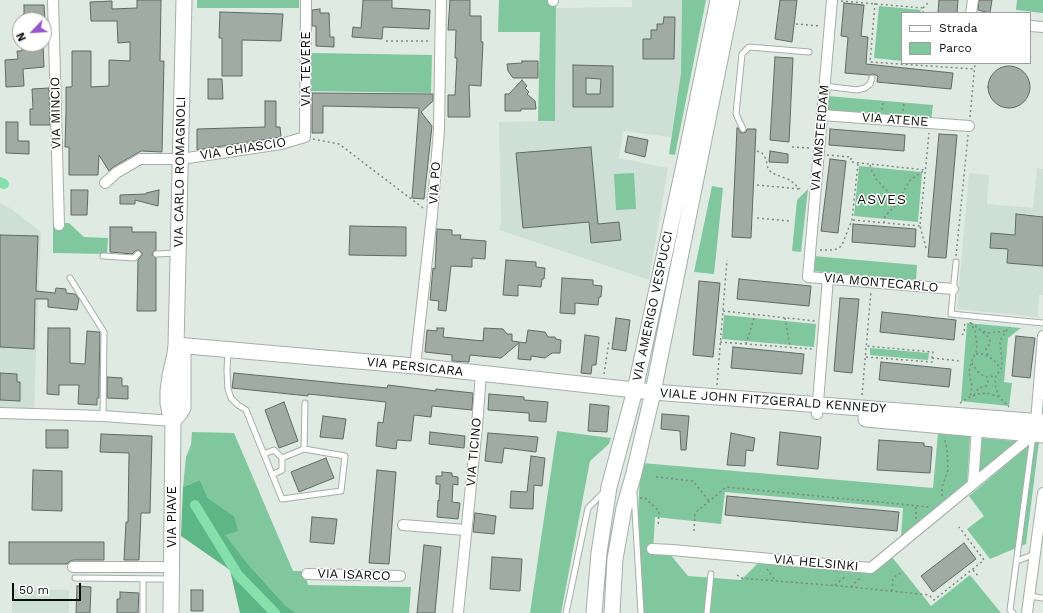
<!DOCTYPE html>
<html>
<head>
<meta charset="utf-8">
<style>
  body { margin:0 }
  #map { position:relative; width:1043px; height:613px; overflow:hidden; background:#dfeae3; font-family:"Work Sans",sans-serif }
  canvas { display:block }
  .legend { position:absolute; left:901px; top:12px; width:130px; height:52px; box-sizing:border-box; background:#fff; border:1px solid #9d9f9e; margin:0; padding:5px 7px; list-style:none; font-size:12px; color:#0a0e0c }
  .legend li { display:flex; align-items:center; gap:8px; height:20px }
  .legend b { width:20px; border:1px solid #9d9f9e }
  .north { position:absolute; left:12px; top:12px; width:40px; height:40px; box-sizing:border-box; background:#fff; border:1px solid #9d9f9e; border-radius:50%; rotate:245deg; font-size:11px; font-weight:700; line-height:16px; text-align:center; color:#0a0e0c }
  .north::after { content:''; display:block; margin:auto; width:14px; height:18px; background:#9855cb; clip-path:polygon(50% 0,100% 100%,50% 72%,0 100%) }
  .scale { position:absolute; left:12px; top:583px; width:69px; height:18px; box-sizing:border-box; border:2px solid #0a0e0c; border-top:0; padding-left:5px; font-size:12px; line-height:14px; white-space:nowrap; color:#0a0e0c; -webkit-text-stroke:3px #fff; paint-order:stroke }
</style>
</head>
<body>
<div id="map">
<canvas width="1043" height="613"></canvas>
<ul class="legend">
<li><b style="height:5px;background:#fff"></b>Strada</li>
<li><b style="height:11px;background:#80c79e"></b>Parco</li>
</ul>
<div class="north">N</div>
<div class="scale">50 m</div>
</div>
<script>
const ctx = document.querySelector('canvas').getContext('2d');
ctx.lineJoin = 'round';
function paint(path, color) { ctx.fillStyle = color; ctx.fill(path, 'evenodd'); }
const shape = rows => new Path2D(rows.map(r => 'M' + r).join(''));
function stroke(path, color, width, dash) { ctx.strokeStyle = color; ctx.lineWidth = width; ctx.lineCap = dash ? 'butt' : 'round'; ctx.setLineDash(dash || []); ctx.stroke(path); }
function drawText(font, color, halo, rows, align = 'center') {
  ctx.font = font + ' "Work Sans",sans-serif'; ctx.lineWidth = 3; ctx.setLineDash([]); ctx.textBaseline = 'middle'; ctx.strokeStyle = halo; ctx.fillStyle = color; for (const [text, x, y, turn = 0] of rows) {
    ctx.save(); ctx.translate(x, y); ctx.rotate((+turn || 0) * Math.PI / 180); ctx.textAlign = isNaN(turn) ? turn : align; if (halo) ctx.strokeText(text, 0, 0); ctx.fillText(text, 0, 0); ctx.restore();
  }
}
const built = shape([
  [632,0,682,0,681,73,671,137,623,131,619,158,668,168,649,280,499,230,501,223,499,122,555,121,556,8,632,7],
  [1037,168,1043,169,1043,295,1039,295,1038,317,957,309,969,173,989,175,987,204,1033,208],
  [0,203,10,208,41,232,34,409,0,408],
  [13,589,69,590,69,613,12,613]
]);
const green = shape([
  [197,0,299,0,299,8,197,8],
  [499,0,556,0,555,121,538,121,540,32,498,32],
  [682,0,706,0,675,155,669,154,681,73],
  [1017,0,1043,0,1043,13,1016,10],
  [879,6,921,10,920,13,902,13,902,61,874,58],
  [310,53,432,55,431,93,309,91],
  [827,96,933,105,931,121,826,111],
  [859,166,922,172,918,222,854,216],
  [634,173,636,209,616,210,614,174],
  [712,186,723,188,714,274,694,272],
  [808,189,801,252,792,251,797,200],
  [53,223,69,223,84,237,108,238,107,254,53,253],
  [813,256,917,265,916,280,812,271],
  [724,315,816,324,814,347,722,339],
  [967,323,1021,328,1008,338,1004,382,1012,383,1009,406,961,401],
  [870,348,929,353,928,360,870,355],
  [557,431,611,438,609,444,590,461,561,613,530,613],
  [192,432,234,433,293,571,304,571,308,585,411,587,409,613,296,613,285,605,248,564,224,535,234,516,208,498,200,480,183,487,186,457,191,445],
  [938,433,970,436,967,483,901,536,903,508,725,492,721,524,655,517,653,552,669,553,688,576,741,580,760,561,872,572,892,557,931,606,970,575,1001,613,644,613,638,516,640,472,642,463,933,488],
  [981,438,1016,441,979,473],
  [1033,442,1039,442,1026,544,990,559,967,529,984,516,969,496]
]);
const forest = shape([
  [200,480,208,498,234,516,238,531,225,535,248,564,285,605,296,613,240,613,230,570,181,536,183,487]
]);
const canal = shape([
  [0,182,4,184],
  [195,505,238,575,275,613]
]);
const building = shape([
  [137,0,161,0,160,61,164,61,162,152,141,151,113,167,109,171,99,155,98,175,69,175,69,147,65,147,66,111,66,87,72,87,72,51,91,51,91,87,109,86,109,60,130,61,130,42,118,43,117,21,91,21,90,2,112,1,112,9,137,8,137,0],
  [363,0,392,0,392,8,430,10,429,29,383,27,382,39,352,37,353,27,361,28,363,0],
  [450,0,470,0,470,16,481,16,481,42,483,42,481,86,469,85,470,117,448,117,448,95,455,95,457,58,455,58,456,30,448,30,450,0],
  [780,0,797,0,792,42,775,39,780,0],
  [939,0,958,0,957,13,938,13,939,0],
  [979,0,992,0,990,13,978,10,979,0],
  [844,3,864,5,861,36,868,37,866,64,953,73,951,89,877,82,878,76,873,74,869,75,845,73,848,37,841,36,844,3],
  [24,5,44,5,45,20,24,20,24,5],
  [320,9,320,13,329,13,330,37,334,37,334,47,316,46,316,26,312,26,312,10,320,9],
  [220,12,283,14,281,41,242,40,242,76,222,76,222,38,219,38,220,12],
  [664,17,675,17,674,59,643,59,643,39,651,39,651,30,657,30,657,24,663,24,664,17],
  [22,44,43,44,44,67,23,69,24,86,6,87,5,60,18,59,17,51,22,51,22,44],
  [775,57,793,58,789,142,770,140,775,57],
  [522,61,538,61,538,78,513,78,508,71,507,64,522,63,522,61],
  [573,65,613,66,613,107,573,107,573,65],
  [586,78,601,79,600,94,586,94,586,78],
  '988 87a21 21 0 1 1 42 0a21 21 0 1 1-42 0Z',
  [208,79,222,79,223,99,208,99,208,79],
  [522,80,527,86,525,88,529,92,527,94,535,101,536,109,521,109,521,111,505,111,505,94,509,94,522,80],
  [49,88,50,125,30,125,30,109,33,109,32,89,49,88],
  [312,93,433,94,433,101,421,112,432,126,424,199,412,198,419,108,323,106,323,133,312,133,312,93],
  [265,101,276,101,276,127,280,127,281,137,197,150,197,129,265,127,265,101],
  [6,122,18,122,18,141,29,141,29,154,6,153,6,122],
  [737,128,738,128,740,132,743,133,746,132,747,129,756,129,751,238,732,237,737,128],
  [830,129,905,135,904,151,829,145,830,129],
  [939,134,957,135,946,258,928,257,939,134],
  [628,136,648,140,645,157,625,152,628,136],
  [591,147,598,224,619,222,621,240,591,243,589,222,523,228,516,153,591,147],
  [770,151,788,154,788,163,769,162,770,151],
  [830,159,846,161,838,233,821,231,830,159],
  [71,190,88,190,87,215,71,215,71,190],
  [159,190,158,206,135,200,135,204,120,204,120,195,146,194,146,193,159,190],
  [1016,214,1043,217,1043,266,1007,263,1008,249,990,248,991,233,1015,235,1016,214],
  [853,224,916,229,915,247,852,242,853,224],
  [350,226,406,227,406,256,349,255,350,226],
  [110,227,132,227,132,232,156,232,156,250,154,251,152,254,153,256,156,258,156,311,137,311,138,260,142,255,142,253,139,250,135,251,132,254,110,252,110,227],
  [437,229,452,230,452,235,461,235,460,239,486,241,485,259,472,258,472,267,451,266,446,311,438,310,439,301,430,300,433,268,435,269,437,229],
  [0,235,38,236,36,291,55,293,56,288,66,289,66,293,75,294,79,299,77,310,48,307,48,299,35,299,34,349,0,347,0,235],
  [506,260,536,262,536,267,545,268,544,279,542,279,541,287,518,285,518,296,503,295,506,260],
  [562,278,593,280,593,285,602,286,601,297,599,297,598,305,575,303,575,314,560,313,562,278],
  [739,279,811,286,809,306,737,299,739,279],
  [699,281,720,283,713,357,693,355,699,281],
  [840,298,859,299,852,373,834,371,840,298],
  [882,312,956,320,954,340,880,332,882,312],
  [616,318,630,320,626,351,612,349,616,318],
  [48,328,70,328,70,363,85,364,87,331,99,332,100,333,99,377,99,398,97,398,97,405,78,404,79,385,59,385,59,395,47,394,48,328],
  [437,328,444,328,443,337,483,341,484,328,503,329,507,334,512,334,512,341,526,343,528,330,545,332,548,337,555,337,556,339,561,340,560,353,552,353,545,358,531,356,531,360,518,359,519,343,501,358,470,355,469,362,452,361,452,355,425,352,427,330,437,331,437,328],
  [585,335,599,337,596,365,592,365,591,374,581,373,585,335],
  [1016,336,1035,338,1030,378,1012,376,1016,336],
  [733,347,804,354,802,374,731,368,733,347],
  [881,362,951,369,949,387,879,380,881,362],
  [0,373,17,374,17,382,20,382,20,401,0,400,0,373],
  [234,373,387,388,388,385,436,391,436,389,473,393,472,410,432,406,431,417,414,415,411,441,397,440,396,449,376,446,378,422,383,423,386,402,308,394,308,396,232,388,234,373],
  [107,377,122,378,122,386,128,386,128,399,107,398,107,377],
  [489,394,524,397,524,400,548,402,546,422,529,421,529,413,488,410,489,394],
  [284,402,298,441,279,448,265,410,284,402],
  [590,404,609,406,607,432,588,431,590,404],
  [662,414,689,416,686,450,681,450,680,431,661,429,662,414],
  [323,416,346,419,343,439,320,437,323,416],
  [46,430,68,430,68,448,46,448,46,430],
  [430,432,465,436,464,448,429,444,430,432],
  [780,432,821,437,818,469,777,465,780,432],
  [488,433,538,437,536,452,504,448,502,463,485,461,488,433],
  [731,433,755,438,753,451,746,450,745,466,727,465,731,433],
  [101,434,152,436,150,513,141,513,139,560,124,560,126,522,128,522,129,453,100,452,101,434],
  [879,440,924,443,924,446,932,447,930,473,877,470,879,440],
  [531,456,545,458,542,486,534,485,533,509,510,508,511,491,527,492,531,456],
  [326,458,334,478,299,492,291,472,326,458],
  [33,470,62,471,62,511,32,510,33,470],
  [377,470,396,472,389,564,369,563,377,470],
  [442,472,452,473,452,476,458,477,458,485,453,484,452,502,460,503,458,519,437,517,438,500,439,501,440,484,436,484,436,476,442,476,442,472],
  [727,496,899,512,897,531,725,515,727,496],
  [475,513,496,516,494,534,473,532,475,513],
  [312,517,337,519,334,544,310,542,312,517],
  [9,542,104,542,104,560,73,560,69,562,67,564,9,564,9,542],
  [964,543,976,559,933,592,921,576,964,543],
  [424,545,441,547,435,613,417,613,424,545],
  [492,557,522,559,520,591,490,589,492,557],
  [77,586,91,587,90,613,76,613,77,586],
  [191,590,203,590,203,611,191,611,191,590],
  [120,592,139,593,138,613,117,613,117,599,120,599,120,592]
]);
const path = shape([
  [841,1,923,8],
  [875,3,870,62,974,69],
  [923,13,923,8,927,4,927,0],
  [796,24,820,26],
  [386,41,431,41],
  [882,110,883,101],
  [903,111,904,103],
  [970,117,975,63],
  [313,139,339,144,423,208],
  [792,147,810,148],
  [757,151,762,153,766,159,768,169,772,173,790,180,800,189],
  [827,155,851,157,851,162,925,170],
  [870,165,872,171,876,179,887,191,899,199],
  [757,185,800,189],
  [757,218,789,221],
  [853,220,920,226],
  [884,223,885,216,896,205,910,180,925,170],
  [926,248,920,226,929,133],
  [820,250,834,250,839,248,842,245,852,220,858,163],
  [956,256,968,135],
  [723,311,815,321],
  [785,318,790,347],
  [970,322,975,331,977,345,976,354,973,357,970,367,969,373,972,386,970,397],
  [971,323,982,331,990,333,1006,331],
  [983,332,988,337,990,341,990,343,986,349,988,356],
  [962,335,964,333,965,321],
  [720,342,812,349],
  [746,344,755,315],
  [976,354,983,354,993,359,1001,369],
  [866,357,932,362,932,358,933,352,866,346],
  [932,358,960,361],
  [972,363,977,371,982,375,987,377,996,376],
  [604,374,609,342],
  [717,385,727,260],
  [862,395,871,291],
  [974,395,979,388,986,386,988,382,987,377],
  [999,397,995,385,996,376,1001,369,1002,362,1000,343,1001,339,1006,331,1010,327],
  [960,403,970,397,978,394,987,393,999,397,1009,407],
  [656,477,693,481,709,501],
  [942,496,942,487,948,470,947,449,944,437],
  [640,498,645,498,659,511,658,527],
  [916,519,916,506],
  [694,531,695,513,726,487,929,507],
  [767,569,775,580],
  [973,570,979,577],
  [737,575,741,578,851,587,929,595,934,600,984,560,959,527],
  [835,585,846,576],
  [851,587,861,577],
  [892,591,893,578,903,571]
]);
const lane = shape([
  [824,86,857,90,865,88,870,84,872,78],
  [743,129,736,114,742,54,749,47,809,52],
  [156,254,177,253],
  [103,256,134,258,138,254],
  [956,262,951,314,1043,323],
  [70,278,104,332,103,416],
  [228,350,227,371,228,389,231,398,238,405,246,410,282,499,341,491,345,456,304,449,282,458],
  [304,449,305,403],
  [264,454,274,450,282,458,282,470,272,475],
  [634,494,641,613],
  [1017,561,1035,554],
  [75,578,169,579],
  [1029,596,1043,598],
  [143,613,143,579],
  [566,613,588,508,605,491],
  [707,613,711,574],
  [1013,613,1010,610,1033,435]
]);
const street = shape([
  [53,0,59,225],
  [832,0,808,277,953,289],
  [553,1,553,0],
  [971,13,973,0],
  [1030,26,1043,27],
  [822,115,969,126],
  [105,183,116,173,140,159,181,159,281,144,305,137,306,0],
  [415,366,432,215,439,130,441,0],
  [0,413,103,416,173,421],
  [817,414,828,278],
  [1036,422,1043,336],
  [977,429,973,484,1034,434],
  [403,525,466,530],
  [652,549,672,550,871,568,973,484],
  [73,567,172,567],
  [307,574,400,576],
  [458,613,477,426,481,373],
  [1027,613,1043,493]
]);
const secondary = shape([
  [176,345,415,366,653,392,1043,422],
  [866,419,1043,435],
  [173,421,180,413,183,408,183,356,181,351,178,347],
  [171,613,173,421,170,413,168,403,168,391,170,376,175,354,176,345,184,0],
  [594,613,599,553,609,487,635,390,684,165,718,0],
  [612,613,615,559,624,508,634,473,653,392,732,0]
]);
const streetNames = [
  ["VIA TEVERE",306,69,-90],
  ["VIA MINCIO",56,113,-91],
  ["VIA ATENE",895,120,4],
  ["VIA AMSTERDAM",820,138,-85],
  ["VIA CHIASCIO",243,149,-9],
  ["VIA CARLO ROMAGNOLI",180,172,-89],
  ["VIA PO",435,183,-86],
  ["VIA MONTECARLO",881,283,5],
  ["VIA AMERIGO VESPUCCI",653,306,-78],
  ["VIA PERSICARA",415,367,6],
  ["VIALE JOHN FITZGERALD KENNEDY",773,401,4],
  ["VIA TICINO",474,452,-85],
  ["VIA PIAVE",172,517,-90],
  ["VIA HELSINKI",816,563,5],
  ["VIA ISARCO",354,575,2]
];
const neighbourhoodNames = [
  ["ASVES",882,200]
];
paint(built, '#cee0d5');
paint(green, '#80c79e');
paint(forest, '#5db685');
stroke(canal, '#86e0ac', 10);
paint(building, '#a0aba4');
stroke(building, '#606a64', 1);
stroke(lane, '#a5afa9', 7);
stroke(street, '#a5afa9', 12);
stroke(secondary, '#a5afa9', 17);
stroke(path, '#808884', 1.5, [2, 3]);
stroke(lane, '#fff', 5);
stroke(street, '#fff', 10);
stroke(secondary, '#fff', 15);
drawText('13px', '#0a0e0c', '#fff', streetNames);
ctx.letterSpacing = '1px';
drawText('14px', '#0a0e0c', '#fff', neighbourhoodNames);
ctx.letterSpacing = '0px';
</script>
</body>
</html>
